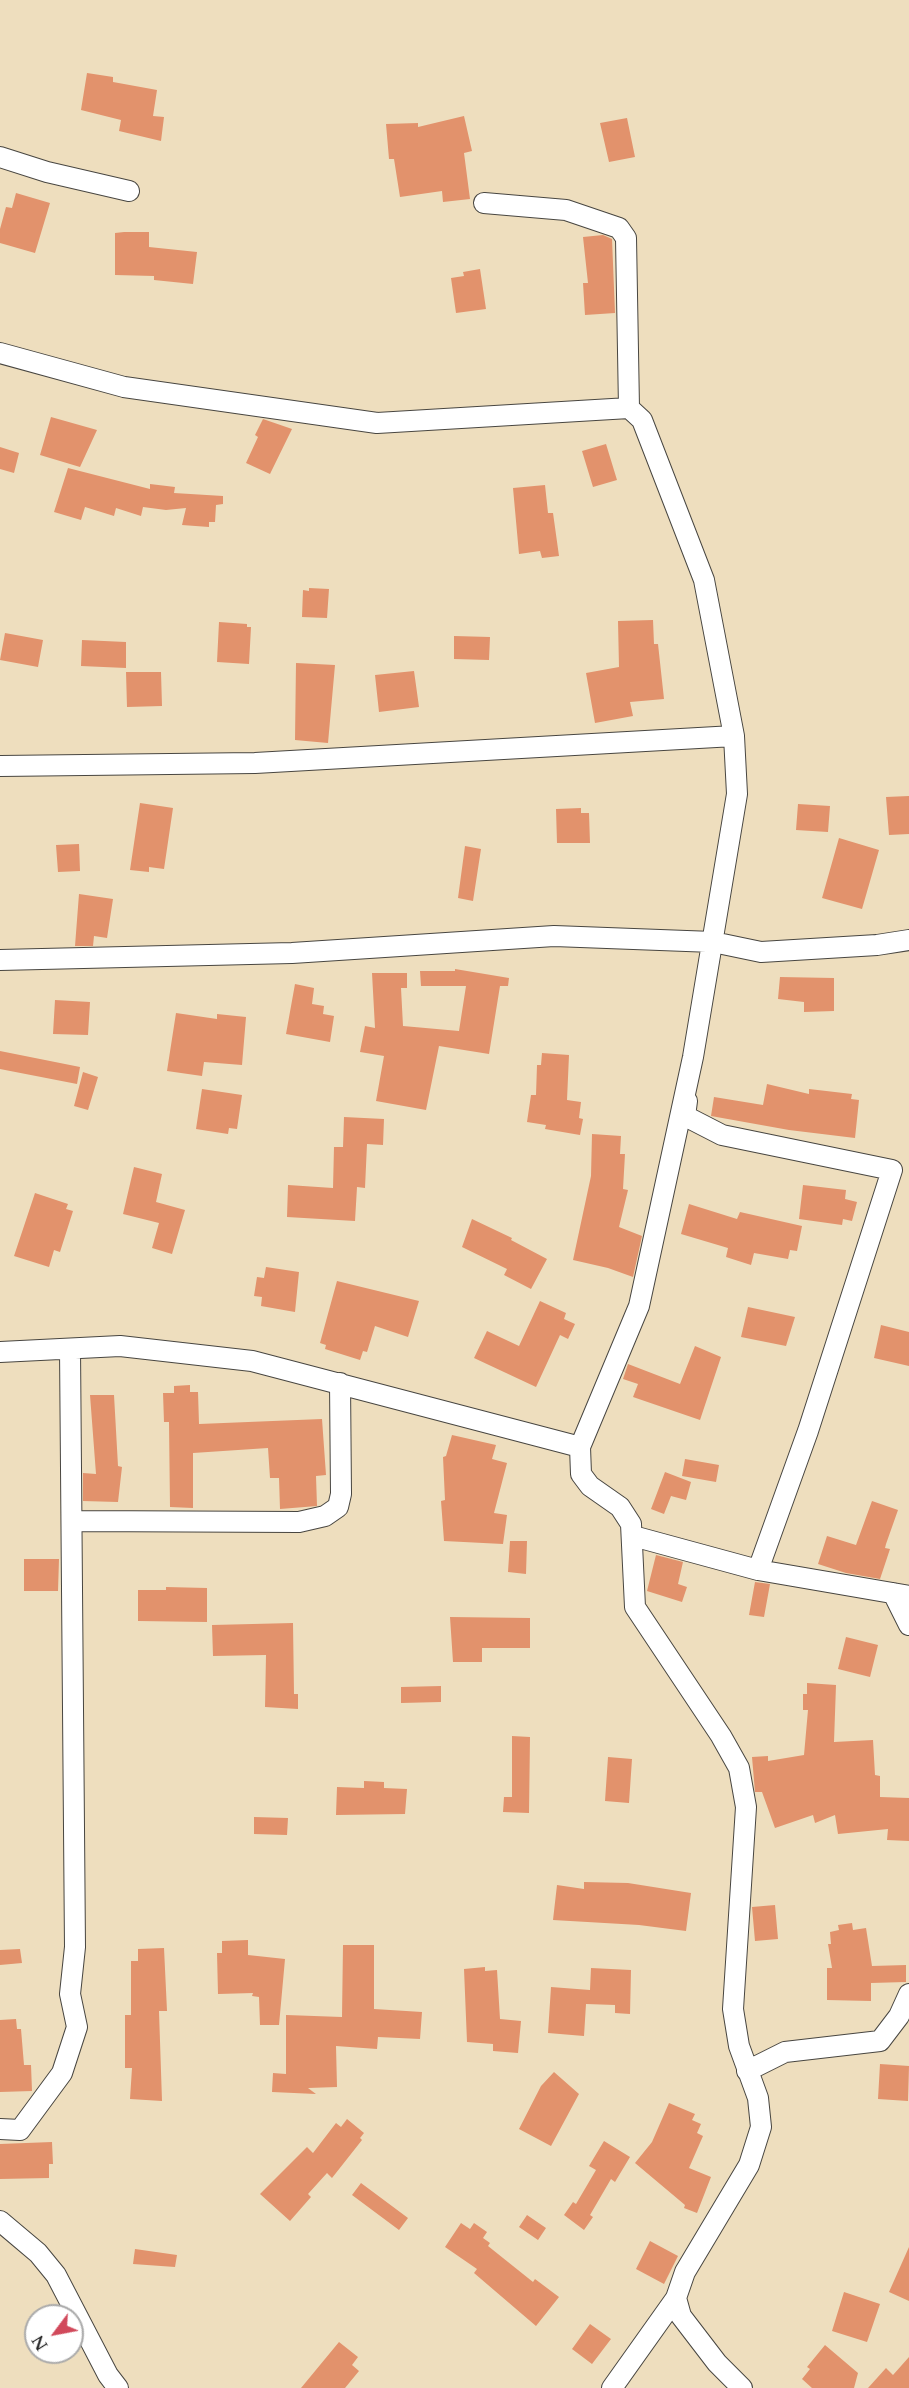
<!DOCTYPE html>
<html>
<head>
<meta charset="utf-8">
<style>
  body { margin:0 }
  #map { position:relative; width:909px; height:2388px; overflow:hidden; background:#eedebe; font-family:Cardo,serif }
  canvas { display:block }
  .north { position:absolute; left:24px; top:2304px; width:60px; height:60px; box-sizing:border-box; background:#fff; border:2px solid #aaa; border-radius:50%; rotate:238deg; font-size:16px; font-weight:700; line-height:24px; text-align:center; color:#2b2b2b }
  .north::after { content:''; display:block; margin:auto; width:21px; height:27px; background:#d1495b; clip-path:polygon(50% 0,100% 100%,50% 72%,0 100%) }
</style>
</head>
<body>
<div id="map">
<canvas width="909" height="2388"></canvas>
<div class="north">N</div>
</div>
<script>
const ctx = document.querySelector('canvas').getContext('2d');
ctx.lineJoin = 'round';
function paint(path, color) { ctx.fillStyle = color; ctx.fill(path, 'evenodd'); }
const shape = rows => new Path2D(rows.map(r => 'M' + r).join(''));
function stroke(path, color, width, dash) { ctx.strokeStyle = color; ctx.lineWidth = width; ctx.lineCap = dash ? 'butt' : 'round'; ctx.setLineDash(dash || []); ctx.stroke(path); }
const building = shape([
  [87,73,113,77,113,82,157,90,153,116,164,117,161,141,119,131,121,120,81,110],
  [464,116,472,151,464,153,470,199,443,202,442,191,400,197,394,159,389,159,386,124,418,123,418,127],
  [627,118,635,157,609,162,600,123],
  [16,193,50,203,35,253,0,243,0,229,6,207,12,208],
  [124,232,149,232,149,247,197,252,193,284,154,280,154,276,115,275,115,233],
  [603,235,612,239,615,313,585,315,583,283,588,283,583,237],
  [480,269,486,309,456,313,451,278,464,276,463,272],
  [51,417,97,430,80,467,40,455],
  [263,419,292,429,270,474,246,463,258,437,255,435],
  [606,444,617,480,593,487,582,451],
  [0,447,19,453,14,473,0,469],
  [68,468,150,489,150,484,175,487,174,493,223,496,223,504,216,505,215,522,209,522,209,527,182,525,186,508,166,510,143,507,141,516,116,508,114,516,85,507,81,520,54,512],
  [545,485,548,513,553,513,559,556,542,558,540,551,519,554,513,488],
  [309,588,329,589,327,618,302,617,303,590,309,591],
  [653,620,654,644,658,644,664,699,630,702,633,716,595,723,586,673,619,667,618,621],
  [219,622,247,624,247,627,251,627,249,664,217,662],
  [5,633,43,640,38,667,0,660],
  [454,636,490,637,489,660,454,659],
  [82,640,126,642,126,668,81,666],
  [296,663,335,665,328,743,295,740],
  [414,671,419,707,379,712,375,675],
  [126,672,161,672,162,706,127,707],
  [909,796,909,834,889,835,886,797],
  [140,803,173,808,164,869,149,867,149,872,130,870],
  [798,804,830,806,828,832,796,830],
  [581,808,581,813,589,813,590,843,557,843,556,809],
  [839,838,879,850,862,909,822,898],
  [79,844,80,871,58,872,56,845],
  [465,846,481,849,473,901,458,898],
  [79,894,113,899,107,938,94,936,93,946,75,946],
  [455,969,509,978,508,986,500,986,489,1054,439,1046,426,1110,376,1101,384,1056,360,1052,365,1026,375,1028,372,973,407,973,407,988,401,988,403,1026,459,1031,466,986,421,986,420,971,455,971],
  [780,977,834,978,834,1011,804,1012,804,1002,778,999],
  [295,984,314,988,312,1004,324,1006,323,1014,334,1016,330,1042,286,1034],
  [55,1000,90,1002,88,1035,53,1034],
  [176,1013,217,1019,217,1014,246,1017,242,1065,204,1062,202,1076,167,1071],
  [0,1051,80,1067,77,1084,0,1069],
  [542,1053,569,1055,567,1100,581,1102,579,1118,583,1119,580,1135,545,1129,546,1125,527,1122,531,1095,536,1095,537,1065,541,1065],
  [83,1072,98,1077,88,1110,74,1106],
  [767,1084,809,1094,809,1089,852,1094,851,1099,859,1100,855,1138,789,1130,711,1116,714,1097,763,1105],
  [202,1089,242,1095,237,1129,229,1128,228,1134,196,1129],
  [344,1117,384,1119,383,1145,367,1144,365,1188,357,1187,355,1221,287,1217,288,1185,333,1188,334,1147,343,1147],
  [592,1134,621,1136,620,1154,625,1154,623,1189,628,1190,619,1227,642,1236,633,1277,608,1268,573,1260,591,1176],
  [134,1167,162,1174,156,1202,185,1210,172,1254,152,1248,159,1223,123,1214],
  [803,1185,846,1190,845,1199,857,1202,852,1221,843,1219,842,1225,799,1219],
  [35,1193,68,1204,66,1209,73,1211,60,1252,54,1250,49,1267,14,1256],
  [689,1204,737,1219,740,1212,802,1226,797,1251,790,1250,788,1259,754,1253,751,1265,726,1257,728,1248,681,1234],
  [472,1219,512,1238,511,1240,547,1259,531,1289,504,1275,507,1269,462,1247],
  [266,1267,299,1272,295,1312,261,1306,262,1297,254,1296,257,1277,264,1278],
  [337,1281,419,1301,408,1337,375,1326,367,1352,363,1351,360,1360,325,1349,326,1345,320,1343],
  [540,1301,566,1313,564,1319,575,1324,568,1339,560,1335,536,1387,474,1358,487,1331,519,1346],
  [748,1307,795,1317,786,1346,741,1337],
  [881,1325,909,1332,909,1366,874,1358],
  [695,1346,721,1357,700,1420,633,1397,638,1384,623,1379,628,1364,680,1384],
  [190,1385,190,1392,198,1392,199,1424,322,1419,326,1475,316,1476,317,1506,280,1509,279,1478,270,1478,268,1448,193,1453,193,1508,170,1507,169,1422,164,1422,163,1393,174,1393,174,1386],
  [90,1395,114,1395,118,1466,122,1467,118,1502,83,1501,83,1473,96,1474],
  [452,1435,496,1445,492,1459,507,1463,494,1513,507,1515,503,1544,444,1541,441,1501,445,1500,443,1457,446,1456],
  [685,1459,719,1465,716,1482,682,1476],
  [665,1472,691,1482,686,1500,671,1496,664,1514,651,1509],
  [872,1501,898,1510,886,1544,885,1548,890,1549,880,1579,846,1573,818,1564,827,1536,856,1545],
  [510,1541,527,1541,526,1574,508,1572],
  [656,1555,683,1562,678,1584,687,1587,682,1602,647,1591],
  [24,1559,59,1559,58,1591,24,1591],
  [755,1582,770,1584,764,1617,749,1615],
  [166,1587,207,1588,207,1622,138,1621,138,1590,166,1590],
  [450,1617,530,1618,530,1648,482,1648,482,1662,453,1662],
  [293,1623,294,1694,298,1694,298,1709,265,1707,266,1655,213,1656,212,1625],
  [846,1637,878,1645,870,1677,838,1669],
  [807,1683,836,1685,834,1742,873,1740,875,1775,880,1776,880,1797,909,1798,909,1841,887,1840,888,1829,838,1834,835,1815,815,1823,813,1815,775,1828,762,1792,755,1792,752,1757,768,1756,768,1761,804,1755,808,1710,803,1710,803,1694,807,1694],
  [441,1686,441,1702,401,1703,401,1687],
  [512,1736,530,1737,529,1813,503,1812,504,1797,512,1797],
  [608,1757,632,1759,629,1803,605,1801],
  [364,1781,384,1782,384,1788,407,1789,405,1814,336,1815,337,1787,364,1788],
  [254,1817,288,1818,287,1835,254,1834],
  [584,1882,628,1883,691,1893,686,1931,639,1925,553,1920,557,1885,584,1889],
  [775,1905,778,1939,755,1941,752,1907],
  [852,1923,853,1930,866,1928,872,1966,906,1965,906,1982,871,1983,871,2001,827,2000,827,1968,832,1968,828,1944,831,1944,830,1932,839,1930,838,1925],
  [248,1940,248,1955,285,1959,279,2025,260,2025,259,1997,252,1996,253,1993,218,1994,217,1953,222,1953,222,1941],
  [343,1945,374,1945,374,2009,422,2012,420,2039,378,2037,377,2049,336,2046,337,2087,308,2088,316,2094,272,2092,273,2073,286,2074,286,2015,342,2017],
  [164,1948,167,2011,159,2011,162,2101,130,2099,132,2068,125,2068,125,2015,131,2015,131,1961,138,1961,138,1949],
  [20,1949,22,1963,0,1965,0,1950],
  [485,1967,485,1971,497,1970,500,2019,521,2021,518,2053,493,2051,493,2044,467,2042,464,1969],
  [591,1968,631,1970,630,2014,615,2013,615,2005,586,2004,584,2036,548,2033,551,1987,590,1990],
  [16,2019,17,2029,21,2029,24,2065,31,2065,32,2091,0,2092,0,2020],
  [880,2064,909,2066,908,2101,878,2099],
  [554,2072,579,2094,551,2146,519,2129,541,2086],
  [669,2103,695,2114,692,2120,701,2124,697,2133,703,2136,689,2168,711,2177,697,2213,684,2208,685,2205,635,2163,652,2142],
  [347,2119,364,2133,360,2138,362,2140,332,2178,327,2173,308,2194,311,2197,290,2221,260,2194,307,2147,313,2153,336,2123,341,2127],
  [604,2141,630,2157,615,2182,611,2179,590,2215,593,2217,584,2230,564,2215,573,2202,576,2204,596,2170,589,2166],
  [52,2142,53,2164,49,2164,49,2178,0,2179,0,2144],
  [361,2183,408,2218,399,2230,352,2195],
  [527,2215,546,2228,538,2240,519,2227],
  [461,2223,470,2229,474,2223,487,2232,483,2238,490,2243,488,2246,533,2282,535,2279,559,2297,536,2326,474,2273,477,2269,445,2247],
  [650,2241,678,2256,664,2284,636,2269],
  [909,2247,909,2301,889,2292],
  [135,2249,177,2255,175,2267,133,2264],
  [844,2292,880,2304,867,2342,832,2331],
  [590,2324,611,2339,592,2364,572,2349],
  [339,2342,358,2357,352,2365,359,2371,345,2388,301,2388],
  [825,2345,858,2373,854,2388,812,2388,802,2379,810,2369,807,2367],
  [909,2357,909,2388,868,2388,886,2368,893,2375]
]);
const minor = shape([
  [0,157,47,172,129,191],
  [484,203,566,210,619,228,626,238,629,408],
  [0,353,124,387,377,423,629,408,642,420,704,580,734,736,737,794,693,1057,639,1306,580,1447,581,1474,590,1486,620,1507,631,1524,635,1607,721,1736,739,1768,746,1807,733,2009,739,2046,758,2098,761,2127,749,2165,685,2272,676,2298,681,2316,717,2363,742,2388],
  [0,766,255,763,734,736],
  [0,960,292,953,554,936,713,942,761,952,877,945,909,940],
  [687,1101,685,1116,722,1135,892,1170,808,1431,758,1570],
  [0,1352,120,1346,252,1361,580,1447],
  [73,1521,299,1522,325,1516,338,1507,341,1494,340,1383],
  [633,1536,758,1570,909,1596],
  [893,1593,909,1625],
  [747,2071,785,2052,880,2041,899,2016,909,1994],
  [0,2129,20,2130,62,2073,77,2027,70,1994,75,1947,70,1349],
  [0,2221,38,2253,56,2275,108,2375,118,2388],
  [612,2388,676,2298]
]);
paint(building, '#e2926c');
stroke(minor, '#484641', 22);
stroke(minor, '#fff', 20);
</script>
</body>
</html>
